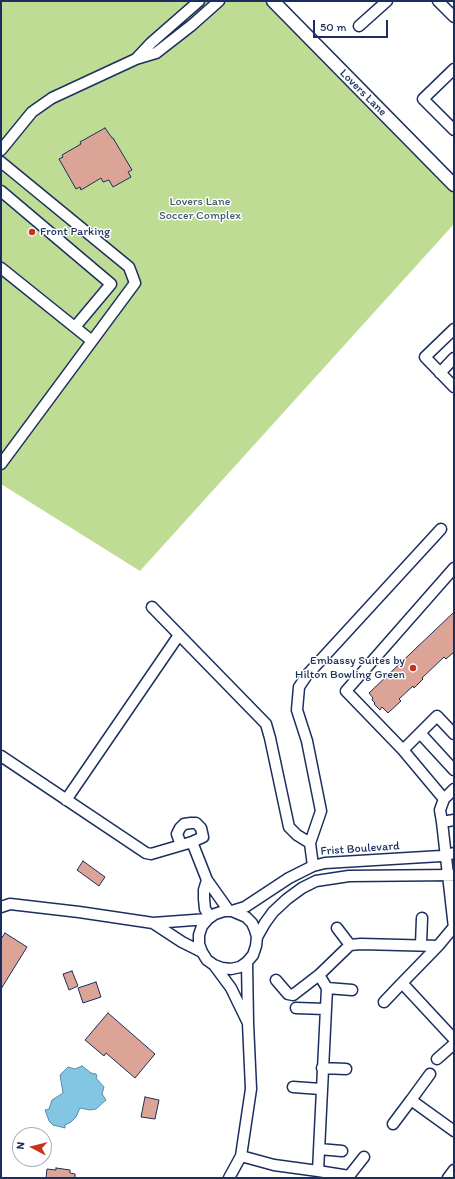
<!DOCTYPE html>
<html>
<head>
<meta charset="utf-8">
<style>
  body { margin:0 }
  #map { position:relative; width:455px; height:1179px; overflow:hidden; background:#fff; font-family:Itim,sans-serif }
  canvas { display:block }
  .frame { position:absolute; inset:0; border:2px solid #1b2f5e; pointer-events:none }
  .north { position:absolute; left:12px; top:1127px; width:40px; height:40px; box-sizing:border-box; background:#fff; border:1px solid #a4acbf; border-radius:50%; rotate:277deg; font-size:11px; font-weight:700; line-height:16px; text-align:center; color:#1b2f5e }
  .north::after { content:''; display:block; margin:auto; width:14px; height:18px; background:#c8321e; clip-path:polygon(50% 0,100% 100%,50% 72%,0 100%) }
  .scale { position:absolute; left:313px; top:20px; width:75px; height:18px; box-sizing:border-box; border:2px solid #1b2f5e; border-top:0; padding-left:5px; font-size:12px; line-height:14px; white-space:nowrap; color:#1b2f5e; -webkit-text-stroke:3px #fff; paint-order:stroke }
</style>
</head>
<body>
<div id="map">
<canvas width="455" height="1179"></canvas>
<div class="frame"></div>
<div class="north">N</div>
<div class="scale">50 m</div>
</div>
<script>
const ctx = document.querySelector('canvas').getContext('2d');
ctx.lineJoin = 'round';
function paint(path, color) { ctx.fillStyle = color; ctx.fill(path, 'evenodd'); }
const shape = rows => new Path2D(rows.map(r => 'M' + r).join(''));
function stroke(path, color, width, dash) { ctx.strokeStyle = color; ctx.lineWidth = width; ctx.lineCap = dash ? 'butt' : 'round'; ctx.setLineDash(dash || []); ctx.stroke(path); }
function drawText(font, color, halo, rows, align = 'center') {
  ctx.font = font + ' Itim,sans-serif'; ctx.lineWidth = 3; ctx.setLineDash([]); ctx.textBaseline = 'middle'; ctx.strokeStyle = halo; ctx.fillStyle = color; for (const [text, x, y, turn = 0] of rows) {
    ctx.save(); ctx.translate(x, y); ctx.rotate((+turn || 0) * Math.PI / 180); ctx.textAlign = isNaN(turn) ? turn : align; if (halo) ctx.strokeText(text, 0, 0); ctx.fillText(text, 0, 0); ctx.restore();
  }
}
const green = shape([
  [1,1,273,1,454,185,454,224,140,571,1,484]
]);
const water = shape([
  [82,1066,91,1073,96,1074,97,1076,96,1078,104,1087,102,1094,106,1100,96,1109,90,1110,80,1108,76,1117,71,1122,65,1125,65,1128,53,1125,49,1121,45,1110,49,1109,52,1100,63,1093,60,1075,68,1067,75,1069,82,1066]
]);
const building = shape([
  [105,128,112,138,113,138,132,170,128,172,131,177,113,187,109,180,103,182,101,178,81,190,80,187,76,189,59,159,63,157,62,155,81,144,80,142,105,128],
  [454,612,454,652,446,659,444,657,422,678,423,679,414,688,413,686,399,699,401,701,388,713,382,707,380,710,374,704,375,703,372,700,373,698,369,693,454,612],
  [83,861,105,877,99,886,77,870,83,861],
  [5,933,27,947,1,989,1,939,5,933],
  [72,971,78,986,69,990,63,974,72,971],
  [96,982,101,997,83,1003,78,988,96,982],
  [108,1013,155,1054,135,1078,106,1053,104,1056,85,1040,108,1013],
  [145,1097,159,1100,155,1119,141,1117,145,1097],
  [56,1168,70,1170,70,1173,75,1174,75,1178,46,1178,47,1169,56,1170,56,1168]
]);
const minor = shape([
  [199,1,151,43,136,59,156,53,192,25,219,1],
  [438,1,454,17],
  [359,26,387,1],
  [454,69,423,99,454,130],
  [1,150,32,112,52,98,136,59],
  [1,162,129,267,135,283,1,464],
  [1,191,111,284,75,327],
  [1,268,92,341],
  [454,329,425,357,454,387],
  [440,373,454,358],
  [152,607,266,724,270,738,289,827,297,835,310,843,313,866],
  [420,733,454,770],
  [403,750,437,716,454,734],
  [1,756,146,853,151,854,192,842,207,880],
  [444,799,454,789],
  [66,800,179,635],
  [454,820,442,822,454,928],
  [442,822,440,810,444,799,403,750,346,691,454,568],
  [310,843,321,811,307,741,297,710,299,687,307,675,441,529],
  [181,845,177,834,180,828,184,824,191,823,196,823,201,828,203,837,192,842],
  [1,907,10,904,79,912,153,923],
  [232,911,246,917,252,923,255,930,257,937,256,946,253,955,247,962,240,967,231,969,222,968,214,965,207,960,202,952,199,944,199,935,202,926,208,919,215,914,224,911,232,911,245,907,289,878,313,866,325,863,441,856,454,853],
  [210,917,205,909,204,899,204,890,207,880,229,911],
  [337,928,350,945],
  [257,937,265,923,273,912,287,899,302,888,316,881,349,876,454,875],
  [421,945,422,918],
  [202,952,182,942,153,923,208,919],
  [214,965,231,988,248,1023,247,962],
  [319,975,350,945,361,944,438,946,453,928],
  [402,983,438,946],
  [327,988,352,990],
  [384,1002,402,983,454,1039],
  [296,1008,325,1009],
  [437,1059,454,1044],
  [322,1068,346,1069],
  [430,1074,411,1100,454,1131],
  [293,1087,321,1089],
  [393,1124,411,1100],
  [319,1149,342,1151],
  [241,1156,274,1165,318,1171,327,988,319,975,293,995,288,994,276,980],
  [318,1171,349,1176,364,1157],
  [229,1178,241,1156,251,1089,248,1023],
  [448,1178,454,1170]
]);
const major = shape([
  [273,1,454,185]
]);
const markers = [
  [32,232,4,"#c8321e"],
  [413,668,4,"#c8321e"]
];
const streetNames = [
  ["Lovers Lane",363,93,45],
  ["Frist Boulevard",360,849,-4]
];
const parkNames = [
  ["Lovers Lane",200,202],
  ["Soccer Complex",200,216]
];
const poiNames = [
  ["Front Parking",40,232],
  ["Embassy Suites by",405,661,"right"],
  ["Hilton Bowling Green",405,675,"right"]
];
paint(green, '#bedc94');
paint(water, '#82c6e3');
stroke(water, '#598aae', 1);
paint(building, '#dca497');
stroke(building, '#1b2f5e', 1);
stroke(minor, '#1b2f5e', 13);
stroke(major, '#1b2f5e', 15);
stroke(minor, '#fff', 10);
stroke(major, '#fff', 12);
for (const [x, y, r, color] of markers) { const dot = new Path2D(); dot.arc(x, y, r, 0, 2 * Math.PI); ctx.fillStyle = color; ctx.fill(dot); stroke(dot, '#fff', 1.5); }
drawText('12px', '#1b2f5e', '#fff', streetNames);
drawText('12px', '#445a6c', '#fff', parkNames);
drawText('12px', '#1b2f5e', '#fff', poiNames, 'left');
</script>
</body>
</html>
